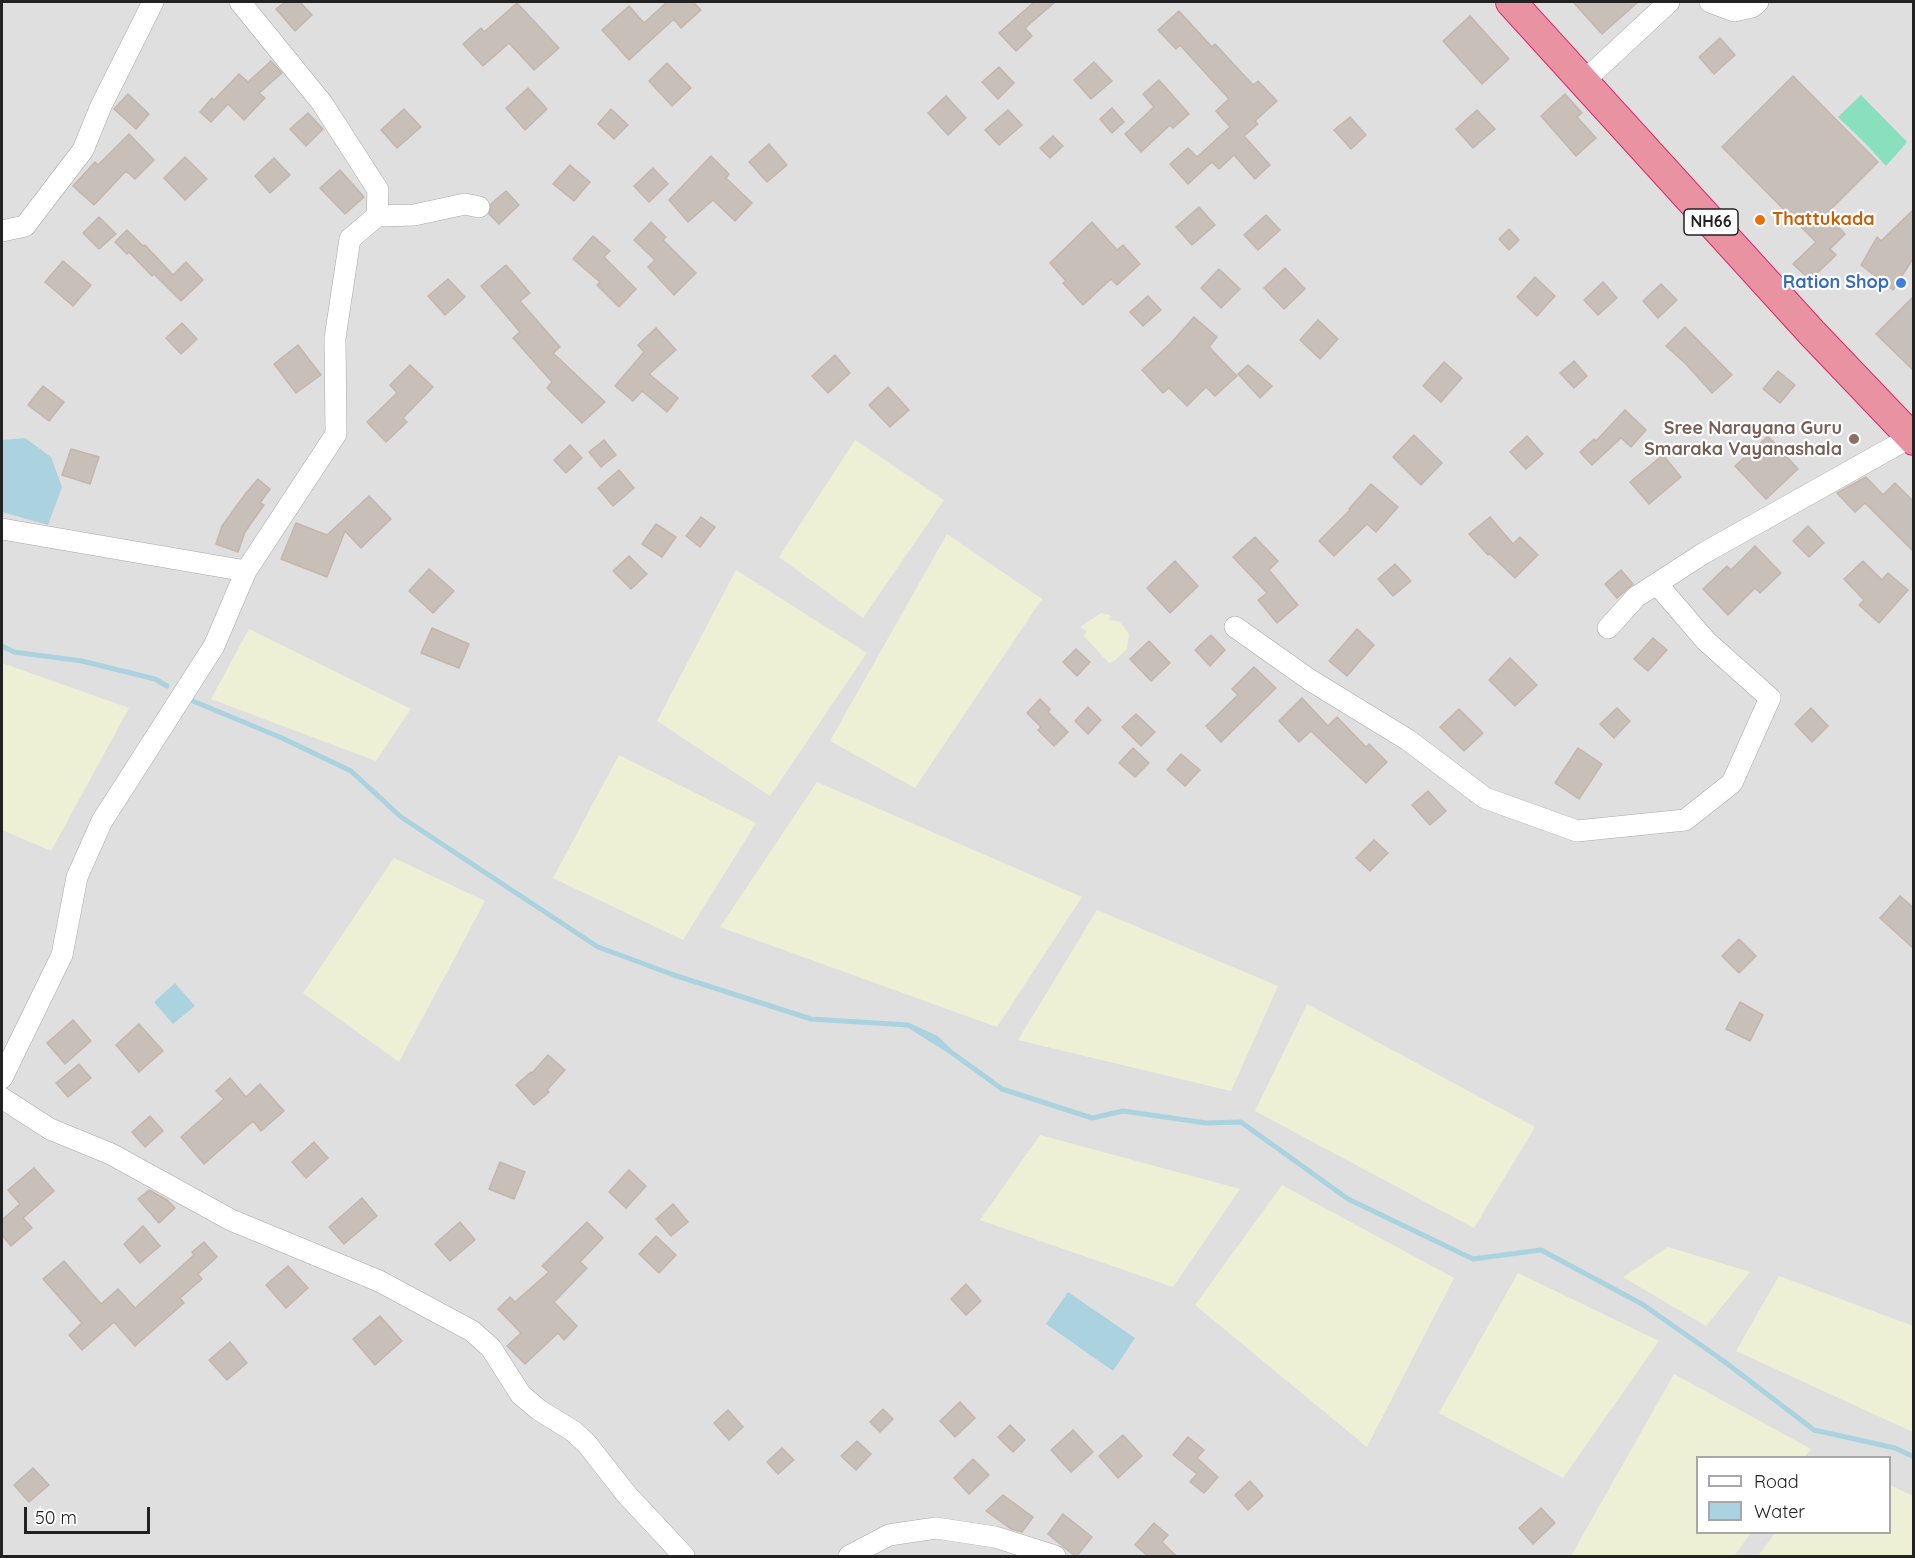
<!DOCTYPE html>
<html>
<head>
<meta charset="utf-8">
<style>
  body { margin:0 }
  #map { position:relative; width:1915px; height:1558px; overflow:hidden; background:#f2efe9; font-family:Quicksand,sans-serif }
  canvas { display:block }
  .frame { position:absolute; inset:0; border:3px solid #222; pointer-events:none }
  .legend { position:absolute; left:1696px; top:1456px; width:195px; height:78px; box-sizing:border-box; background:#fff; border:2px solid #a7a7a7; margin:0; padding:8px 10px; list-style:none; font-size:18px; color:#222 }
  .legend li { display:flex; align-items:center; gap:12px; height:30px }
  .legend b { width:30px; border:2px solid #a7a7a7 }
  .scale { position:absolute; left:24px; top:1507px; width:126px; height:27px; box-sizing:border-box; border:3px solid #222; border-top:0; padding-left:8px; font-size:18px; line-height:21px; white-space:nowrap; color:#222; -webkit-text-stroke:4px #fff; paint-order:stroke }
</style>
</head>
<body>
<div id="map">
<canvas width="1915" height="1558"></canvas>
<div class="frame"></div>
<ul class="legend">
<li><b style="height:8px;background:#fff"></b>Road</li>
<li><b style="height:16px;background:#aad3df"></b>Water</li>
</ul>
<div class="scale">50 m</div>
</div>
<script>
const ctx = document.querySelector('canvas').getContext('2d');
ctx.lineJoin = 'round';
function paint(path, color) { ctx.fillStyle = color; ctx.fill(path, 'evenodd'); }
const shape = rows => new Path2D(rows.map(r => 'M' + r).join(''));
function stroke(path, color, width, dash) { ctx.strokeStyle = color; ctx.lineWidth = width; ctx.lineCap = dash ? 'butt' : 'round'; ctx.setLineDash(dash || []); ctx.stroke(path); }
function drawText(font, color, halo, rows, align = 'center') {
  ctx.font = font + ' Quicksand,sans-serif'; ctx.lineWidth = 4.5; ctx.setLineDash([]); ctx.textBaseline = 'middle'; ctx.strokeStyle = halo; ctx.fillStyle = color; for (const [text, x, y, turn = 0] of rows) {
    ctx.save(); ctx.translate(x, y); ctx.rotate((+turn || 0) * Math.PI / 180); ctx.textAlign = isNaN(turn) ? turn : align; if (halo) ctx.strokeText(text, 0, 0); ctx.fillText(text, 0, 0); ctx.restore();
  }
}
const residential = shape([
  [2,2,1913,2,1913,1556,2,1556],
  [1698,1458,1890,1458,1890,1532,1698,1532]
]);
const farmland = shape([
  [855,440,944,500,863,618,779,557],
  [947,534,1042,599,915,788,830,741],
  [736,570,867,653,770,796,657,721],
  [1101,613,1110,615,1109,620,1119,621,1129,634,1127,649,1114,661,1109,663,1084,636,1087,631,1080,627],
  [249,629,411,709,376,761,211,699],
  [2,663,129,708,51,851,2,830],
  [619,755,756,823,683,940,553,878],
  [817,782,1082,897,997,1027,720,927],
  [394,858,485,901,399,1062,303,993],
  [1097,910,1278,986,1231,1091,1018,1040],
  [1307,1004,1535,1127,1474,1228,1255,1111],
  [1040,1135,1240,1189,1173,1287,980,1220],
  [1282,1185,1454,1278,1367,1447,1195,1305],
  [1668,1247,1750,1272,1706,1326,1623,1277],
  [1518,1273,1659,1341,1563,1478,1439,1413],
  [1779,1276,1913,1326,1913,1432,1736,1351],
  [1674,1374,1811,1449,1805,1457,1698,1458,1698,1532,1751,1533,1734,1556,1571,1556],
  [1890,1485,1913,1496,1913,1556,1758,1556,1775,1533,1890,1532]
]);
const pitch = shape([
  [1861,95,1907,142,1886,166,1867,145,1838,117]
]);
const water = shape([
  [25,438,51,457,62,487,48,525,2,512,2,440],
  [175,983,195,1006,173,1024,154,1002],
  [1068,1292,1135,1338,1113,1371,1046,1324]
]);
const stream = shape([
  [2,646,14,652,82,661,155,679,167,686],
  [193,701,282,738,351,771,401,817,598,947,674,975,811,1019,908,1025,936,1038,951,1052,908,1025],
  [951,1052,1002,1089,1092,1118,1123,1111,1206,1123,1241,1122,1348,1199,1473,1259,1541,1250,1642,1304,1725,1362,1814,1430,1895,1448,1914,1457]
]);
const building = shape([
  [285,2,300,2,312,15,295,31,276,9,285,2],
  [667,2,693,2,701,10,681,28,674,19,629,60,602,30,629,6,644,23,667,2],
  [1034,2,1055,2,1025,28,1032,36,1016,51,999,33,1034,2],
  [1573,2,1638,2,1602,34,1573,2],
  [517,3,559,48,534,70,509,43,483,66,463,44,481,28,484,32,517,3],
  [1179,11,1212,47,1215,44,1253,85,1258,81,1277,101,1255,121,1258,124,1244,136,1270,165,1255,179,1234,155,1219,169,1212,162,1188,184,1170,164,1188,148,1197,157,1230,127,1216,111,1229,99,1180,45,1176,49,1158,30,1179,11],
  [1470,16,1509,59,1482,84,1443,41,1470,16],
  [1720,38,1735,55,1714,74,1699,57,1720,38],
  [271,61,282,73,259,93,265,98,244,120,228,104,211,122,200,112,212,98,214,100,239,74,248,82,271,61],
  [1094,62,1112,81,1091,99,1074,80,1094,62],
  [667,63,691,88,672,106,649,81,667,63],
  [999,67,1014,83,998,99,982,82,999,67],
  [1793,76,1878,162,1826,214,1845,234,1830,249,1836,255,1810,280,1793,264,1816,242,1722,147,1793,76],
  [1159,80,1189,114,1173,128,1170,125,1141,152,1125,134,1154,107,1143,94,1159,80],
  [528,88,547,109,525,130,506,108,528,88],
  [128,94,149,114,136,129,114,109,128,94],
  [1565,94,1582,113,1577,117,1596,138,1576,156,1541,116,1565,94],
  [946,96,966,118,948,135,928,113,946,96],
  [1112,108,1124,122,1112,133,1100,119,1112,108],
  [404,109,421,127,397,148,381,130,404,109],
  [611,109,628,125,614,139,598,124,611,109],
  [1008,110,1022,125,999,145,985,130,1008,110],
  [1477,110,1495,129,1473,148,1456,129,1477,110],
  [308,113,323,129,306,146,290,129,308,113],
  [1350,117,1366,135,1351,149,1334,130,1350,117],
  [129,134,154,160,135,179,126,171,94,205,73,186,95,162,98,165,129,134],
  [1053,136,1063,146,1050,158,1040,148,1053,136],
  [769,144,787,165,767,182,749,162,769,144],
  [711,156,729,174,726,178,752,203,735,221,713,200,688,222,669,200,711,156],
  [185,157,207,179,185,200,164,178,185,157],
  [274,158,290,175,270,193,255,176,274,158],
  [570,165,590,182,574,201,553,184,570,165],
  [653,168,668,184,649,202,634,186,653,168],
  [340,170,364,197,345,214,320,188,340,170],
  [506,191,519,205,499,224,489,214,491,204,506,191],
  [1199,207,1215,225,1192,245,1176,227,1199,207],
  [1914,209,1914,257,1893,290,1861,265,1877,237,1881,241,1914,209],
  [1266,215,1280,230,1258,250,1244,235,1266,215],
  [99,217,116,234,99,249,83,233,99,217],
  [651,222,666,237,663,240,696,273,674,295,648,267,655,260,634,240,651,222],
  [1092,222,1117,250,1123,245,1140,264,1117,285,1111,279,1083,305,1063,283,1066,281,1050,263,1092,222],
  [1509,229,1519,240,1509,250,1499,239,1509,229],
  [127,230,143,246,145,245,173,275,186,262,203,280,181,301,154,274,152,276,129,252,127,254,115,242,127,230],
  [593,236,610,251,604,257,636,289,619,307,597,285,600,282,573,259,593,236],
  [63,261,91,285,73,306,45,282,63,261],
  [506,265,530,293,520,301,560,347,553,353,605,402,582,423,547,388,552,382,513,338,520,332,481,286,506,265],
  [1285,268,1305,289,1284,309,1264,288,1285,268],
  [1219,269,1240,289,1221,308,1201,288,1219,269],
  [1535,277,1555,296,1537,316,1517,297,1535,277],
  [448,279,465,297,445,315,428,296,448,279],
  [1603,282,1617,298,1598,315,1584,300,1603,282],
  [1661,284,1677,300,1658,318,1643,301,1661,284],
  [1148,296,1161,310,1143,326,1130,312,1148,296],
  [1914,296,1914,371,1876,334,1914,296],
  [1194,317,1217,337,1209,347,1237,376,1215,396,1206,387,1187,406,1169,388,1163,393,1142,370,1170,344,1194,317],
  [1318,320,1338,339,1320,359,1300,340,1318,320],
  [182,323,197,339,181,354,166,338,182,323],
  [1685,327,1732,375,1712,393,1686,364,1666,346,1685,327],
  [656,328,676,350,649,374,678,398,667,412,642,391,633,401,615,386,644,352,638,345,656,328],
  [298,345,321,375,296,393,274,364,298,345],
  [835,355,850,373,828,393,812,376,835,355],
  [1574,361,1587,376,1574,388,1560,373,1574,361],
  [1444,362,1462,378,1441,402,1423,386,1444,362],
  [410,365,433,387,403,418,407,422,386,442,367,422,397,393,390,385,410,365],
  [1248,365,1272,386,1260,398,1238,374,1248,365],
  [1778,371,1795,385,1780,403,1763,389,1778,371],
  [43,386,64,402,49,421,28,405,43,386],
  [888,387,909,410,890,427,869,405,888,387],
  [1625,410,1646,430,1631,447,1621,438,1592,465,1580,452,1594,439,1596,441,1625,410],
  [1414,435,1442,463,1421,485,1393,457,1414,435],
  [1527,436,1543,454,1526,469,1510,452,1527,436],
  [1768,436,1798,469,1766,499,1735,466,1768,436],
  [604,440,616,455,601,467,589,452,604,440],
  [570,445,582,458,566,473,554,460,570,445],
  [71,449,99,457,90,484,62,475,71,449],
  [1663,455,1681,477,1649,504,1630,482,1663,455],
  [619,470,634,488,613,506,598,488,619,470],
  [1866,477,1883,495,1895,483,1914,502,1914,552,1865,503,1855,512,1837,493,1866,477],
  [258,479,270,489,260,503,264,505,245,532,238,552,216,544,222,526,246,493,258,479],
  [1371,484,1398,507,1376,532,1367,524,1334,556,1319,541,1350,510,1349,509,1371,484],
  [369,496,391,519,361,548,345,531,327,577,281,559,296,523,327,535,369,496],
  [701,517,715,527,700,547,686,536,701,517],
  [1490,517,1513,544,1520,537,1538,555,1515,578,1490,554,1488,555,1469,534,1490,517],
  [656,524,676,537,662,557,642,544,656,524],
  [1808,526,1824,543,1809,557,1793,541,1808,526],
  [1255,537,1278,561,1269,570,1298,605,1277,623,1258,600,1267,593,1233,557,1255,537],
  [1755,546,1781,573,1760,593,1755,588,1728,615,1703,589,1727,566,1731,570,1755,546],
  [629,556,647,574,631,589,613,571,629,556],
  [1175,561,1198,586,1170,613,1147,588,1175,561],
  [1863,561,1882,580,1888,573,1908,590,1879,623,1859,605,1864,600,1844,579,1863,561],
  [1395,564,1411,581,1393,596,1378,579,1395,564],
  [429,569,454,591,433,613,409,591,429,569],
  [1621,570,1633,584,1617,598,1605,584,1621,570],
  [432,628,469,644,459,668,421,653,432,628],
  [1357,629,1374,645,1347,676,1329,661,1357,629],
  [1211,635,1225,650,1210,666,1195,650,1211,635],
  [1653,638,1667,650,1648,671,1634,659,1653,638],
  [1149,641,1170,663,1151,681,1130,659,1149,641],
  [1076,649,1090,662,1077,676,1063,662,1076,649],
  [1510,658,1537,685,1515,706,1489,680,1510,658],
  [1254,667,1276,688,1221,742,1206,726,1238,695,1232,689,1254,667],
  [1302,698,1328,726,1337,717,1366,747,1369,744,1387,762,1366,783,1311,731,1299,742,1279,721,1302,698],
  [1040,699,1050,709,1048,712,1068,732,1054,746,1038,730,1041,727,1027,713,1040,699],
  [1088,707,1101,720,1088,734,1075,721,1088,707],
  [1617,708,1630,721,1614,738,1600,724,1617,708],
  [1811,708,1828,726,1812,742,1795,724,1811,708],
  [1459,709,1483,733,1464,751,1440,727,1459,709],
  [1136,714,1155,732,1141,746,1122,727,1136,714],
  [1133,748,1149,763,1135,777,1119,763,1133,748],
  [1578,748,1602,764,1579,799,1555,783,1578,748],
  [1181,754,1200,770,1185,786,1167,770,1181,754],
  [1428,791,1446,811,1430,825,1412,805,1428,791],
  [1374,840,1388,853,1370,871,1356,858,1374,840],
  [1900,896,1914,908,1914,949,1880,918,1900,896],
  [1739,939,1756,956,1739,973,1722,956,1739,939],
  [1740,1002,1763,1015,1750,1041,1726,1029,1740,1002],
  [73,1020,91,1041,65,1064,47,1043,73,1020],
  [139,1024,163,1051,139,1072,116,1045,139,1024],
  [548,1055,565,1070,547,1090,549,1092,534,1105,516,1085,531,1072,532,1073,548,1055],
  [79,1064,91,1078,68,1097,56,1083,79,1064],
  [230,1078,246,1097,260,1084,284,1111,261,1131,253,1121,204,1164,181,1137,224,1099,216,1091,230,1078],
  [150,1116,163,1131,145,1147,132,1132,150,1116],
  [314,1142,328,1158,306,1178,292,1162,314,1142],
  [500,1162,525,1172,514,1199,489,1189,500,1162],
  [34,1168,54,1191,23,1218,32,1228,11,1246,2,1235,2,1220,20,1204,8,1190,34,1168],
  [629,1170,646,1186,626,1208,609,1192,629,1170],
  [149,1190,167,1200,175,1208,159,1223,138,1199,149,1190],
  [362,1198,377,1216,344,1244,329,1227,362,1198],
  [673,1204,688,1222,671,1236,656,1219,673,1204],
  [460,1222,475,1240,450,1261,435,1244,460,1222],
  [587,1222,603,1238,580,1262,587,1268,554,1302,577,1326,564,1340,558,1333,525,1364,507,1346,521,1333,498,1309,510,1297,515,1302,549,1272,542,1266,587,1222],
  [143,1226,160,1246,140,1263,124,1244,143,1226],
  [656,1236,676,1255,659,1273,639,1254,656,1236],
  [204,1242,217,1257,198,1274,202,1279,180,1298,184,1303,135,1346,114,1322,82,1350,69,1335,82,1323,43,1279,64,1261,101,1304,118,1289,135,1308,194,1255,192,1252,204,1242],
  [288,1266,308,1288,286,1308,266,1285,288,1266],
  [966,1284,981,1301,966,1315,951,1299,966,1284],
  [380,1316,402,1341,375,1365,353,1339,380,1316],
  [230,1342,247,1363,227,1380,209,1360,230,1342],
  [960,1402,975,1418,955,1437,940,1421,960,1402],
  [883,1409,893,1419,880,1432,870,1422,883,1409],
  [728,1410,743,1427,729,1440,714,1423,728,1410],
  [1010,1425,1025,1440,1013,1452,998,1437,1010,1425],
  [1073,1430,1093,1452,1071,1472,1051,1450,1073,1430],
  [1123,1435,1142,1456,1118,1478,1099,1456,1123,1435],
  [1188,1437,1204,1450,1197,1458,1218,1477,1204,1493,1190,1482,1197,1474,1173,1455,1188,1437],
  [857,1441,871,1454,856,1470,841,1456,857,1441],
  [782,1448,794,1460,778,1474,767,1462,782,1448],
  [973,1459,989,1475,969,1494,954,1478,973,1459],
  [33,1468,49,1485,29,1502,14,1485,33,1468],
  [1250,1481,1263,1496,1248,1510,1235,1495,1250,1481],
  [1003,1495,1033,1517,1022,1532,1011,1529,986,1511,1003,1495],
  [1541,1508,1555,1523,1533,1544,1519,1528,1541,1508],
  [1063,1514,1092,1537,1076,1557,1048,1534,1063,1514],
  [1154,1523,1168,1535,1162,1542,1177,1557,1149,1557,1135,1545,1154,1523]
]);
const minor = shape([
  [1710,2,1734,11,1752,7,1758,2],
  [1584,81,1669,2],
  [377,216,414,215,465,204,479,207],
  [2,231,25,226,83,150,101,106,153,2],
  [2,529,246,571],
  [1235,627,1310,680,1408,740,1485,798,1577,831,1685,820,1732,783,1770,698,1706,641,1657,584],
  [1608,628,1636,597,1704,553,1911,437],
  [2,1078,62,955,77,877,102,821,214,646,246,571,336,434,335,338,350,239,377,216,378,190,322,103,240,2],
  [2,1098,50,1129,111,1154,231,1220,379,1281,472,1331,491,1348,521,1395,539,1410,573,1431,587,1444,627,1495,684,1556],
  [849,1556,889,1535,936,1528,995,1537,1055,1556]
]);
const highway = shape([
  [1511,2,1812,333,1914,440]
]);
const markers = [
  [1760,220,6,"#e8710a"],
  [1901,283,6,"#3f7fe0"],
  [1854,439,6,"#8d6e63"]
];
const shields = [
  [1711,222,54]
];
const shieldNames = [
  ["NH66",1711,222]
];
const foodNames = [
  ["Thattukada",1772,220]
];
const shopNames = [
  ["Ration Shop",1889,283]
];
const educationNames = [
  ["Sree Narayana Guru",1842,429],
  ["Smaraka Vayanashala",1842,450]
];
paint(residential, '#e0dfdf');
paint(farmland, '#eef0d5');
paint(pitch, '#88e0be');
paint(water, '#aad3df');
stroke(stream, '#aad3df', 5);
paint(building, '#c7bfb8');
stroke(building, '#c4b6ab', 1.5);
stroke(minor, '#a9a9a9', 22);
stroke(highway, '#dc2a67', 32);
stroke(minor, '#fff', 21);
stroke(highway, '#e892a2', 30);
for (const [x, y, r, color] of markers) { const dot = new Path2D(); dot.arc(x, y, r, 0, 2 * Math.PI); ctx.fillStyle = color; ctx.fill(dot); stroke(dot, '#fff', 2); }
for (const [x, y, w] of shields) { const box = new Path2D(); box.roundRect(x - w / 2, y - 13, w, 26, 4.5); ctx.fillStyle = '#fff'; ctx.fill(box); stroke(box, '#222', 1.5); }
drawText('bold 16px', '#222', null, shieldNames);
drawText('bold 18px', '#c56008', '#fff', foodNames, 'left');
drawText('bold 18px', '#366cbe', '#fff', shopNames, 'right');
drawText('bold 18px', '#785e54', '#fff', educationNames, 'right');
</script>
</body>
</html>
